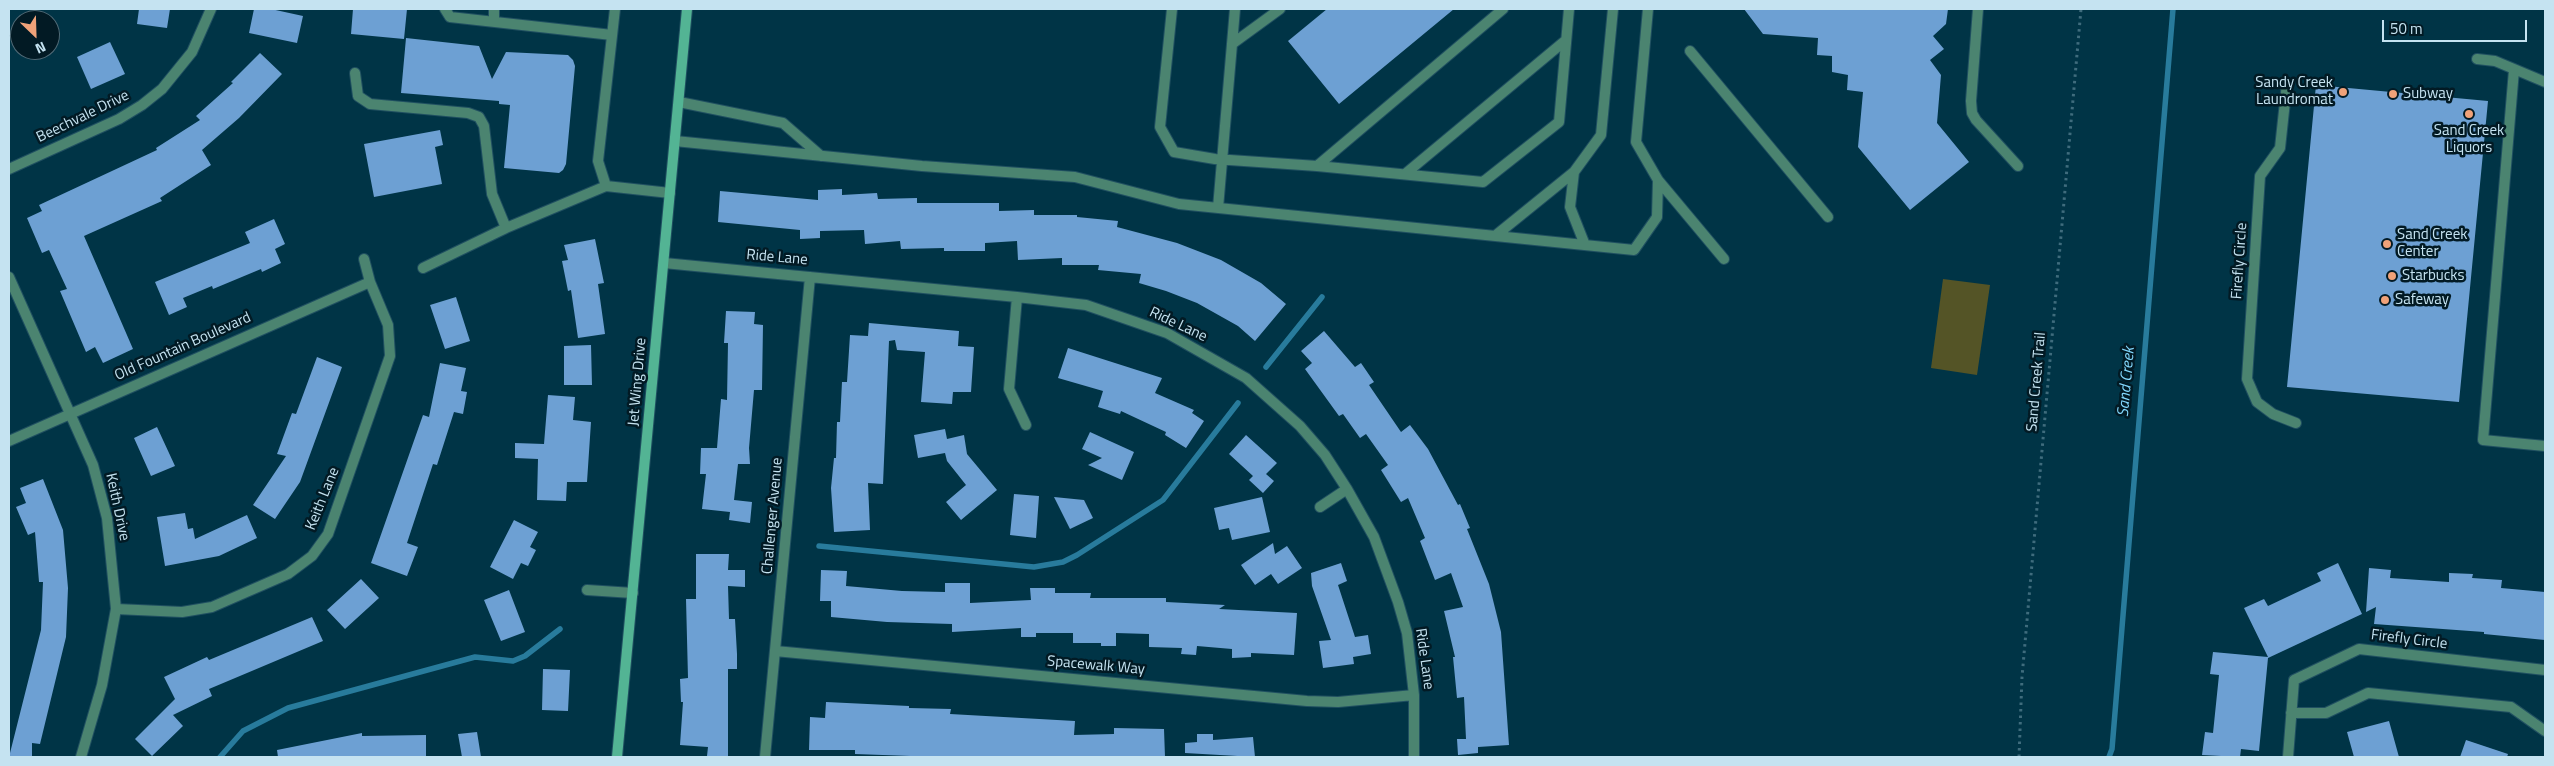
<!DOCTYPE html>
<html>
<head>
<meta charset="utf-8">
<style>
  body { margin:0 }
  #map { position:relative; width:2554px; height:766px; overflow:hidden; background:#003446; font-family:"Titillium Web",sans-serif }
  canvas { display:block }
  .frame { position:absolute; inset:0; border:10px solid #c5e3f1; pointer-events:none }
  .north { position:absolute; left:10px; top:10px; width:50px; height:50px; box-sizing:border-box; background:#021a24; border:1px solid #506a76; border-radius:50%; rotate:156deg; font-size:14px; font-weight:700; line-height:20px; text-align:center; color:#c5e3f1 }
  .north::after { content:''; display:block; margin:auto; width:18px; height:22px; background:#f0a279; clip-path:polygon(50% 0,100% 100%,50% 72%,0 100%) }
  .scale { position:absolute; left:2382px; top:20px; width:145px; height:22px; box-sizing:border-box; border:2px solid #c5e3f1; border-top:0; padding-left:6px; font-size:15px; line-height:18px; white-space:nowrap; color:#c5e3f1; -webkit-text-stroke:4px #021a24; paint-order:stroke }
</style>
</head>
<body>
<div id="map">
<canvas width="2554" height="766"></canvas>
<div class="frame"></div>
<div class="north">N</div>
<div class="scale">50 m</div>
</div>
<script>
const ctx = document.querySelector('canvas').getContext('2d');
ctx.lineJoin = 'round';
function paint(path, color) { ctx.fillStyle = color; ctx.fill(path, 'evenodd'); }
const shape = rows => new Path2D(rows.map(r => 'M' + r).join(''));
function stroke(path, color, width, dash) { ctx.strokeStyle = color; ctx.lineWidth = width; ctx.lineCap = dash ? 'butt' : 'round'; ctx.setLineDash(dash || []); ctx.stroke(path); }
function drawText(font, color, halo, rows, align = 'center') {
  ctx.font = font + ' "Titillium Web",sans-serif'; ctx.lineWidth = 5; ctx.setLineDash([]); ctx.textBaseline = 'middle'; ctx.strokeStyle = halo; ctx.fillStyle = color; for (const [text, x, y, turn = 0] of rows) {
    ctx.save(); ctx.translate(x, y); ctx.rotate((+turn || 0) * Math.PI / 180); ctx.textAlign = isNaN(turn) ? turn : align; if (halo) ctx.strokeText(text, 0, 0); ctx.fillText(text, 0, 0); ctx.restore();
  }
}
const green = shape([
  [1943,279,1990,285,1977,375,1931,368]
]);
const stream = shape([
  [1266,367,1322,297],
  [819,546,1034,567,1063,562,1077,555,1163,500,1238,403],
  [220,757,243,731,288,708,475,657,513,661,525,656,560,629],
  [2109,757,2112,749,2173,9]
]);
const building = shape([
  [139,9,170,9,167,28,137,24],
  [254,9,271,9,303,16,297,43,249,33],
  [353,9,407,9,404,39,351,34],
  [1327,9,1454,9,1339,104,1288,41],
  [1744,9,1948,9,1946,24,1933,36,1944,49,1930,60,1941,75,1937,123,1969,162,1910,210,1858,147,1863,92,1847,90,1848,75,1832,72,1832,56,1817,55,1818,38,1763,34],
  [406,38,479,46,492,79,506,52,568,55,573,60,575,66,566,164,563,170,559,173,504,168,510,105,499,104,499,101,401,93],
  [110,42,125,74,91,89,77,57],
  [260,53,282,74,239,118,202,150,211,165,160,198,162,201,84,236,133,349,103,363,95,347,86,352,60,291,67,289,49,250,42,253,27,218,42,211,39,205,157,150,156,148,200,120,196,116,233,83,231,82],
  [2316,85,2488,101,2459,402,2287,387],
  [440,130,443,145,435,147,442,184,374,197,364,144],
  [842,189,842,195,877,193,878,199,917,198,917,203,999,203,999,211,1034,210,1034,215,1077,215,1077,217,1118,221,1117,227,1177,243,1221,260,1261,283,1286,304,1255,341,1238,326,1197,303,1166,291,1139,283,1141,274,1098,270,1099,265,1062,265,1062,258,1018,260,1017,241,985,243,985,251,944,251,944,248,901,249,900,241,865,244,864,230,820,231,820,238,800,239,800,230,718,222,720,191,818,200,818,190],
  [274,219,285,244,275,249,281,263,262,272,261,269,213,289,212,286,183,298,187,307,169,315,155,282,250,243,245,232],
  [595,239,604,283,598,284,605,334,578,338,571,290,568,291,562,261,568,260,564,245],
  [456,297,470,341,445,349,430,305],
  [726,311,755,312,754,324,763,325,762,390,754,390,749,448,750,464,738,464,734,500,752,502,750,523,729,520,730,512,702,509,706,474,700,474,701,448,717,448,721,399,727,400,728,343,724,343],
  [869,323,959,331,958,346,974,347,971,392,953,392,952,404,921,402,925,352,897,350,895,340,889,341,883,484,868,483,870,530,834,532,831,488,834,458,836,458,837,422,840,422,842,382,847,382,850,335,868,336],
  [1324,331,1355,367,1361,363,1374,382,1369,385,1401,432,1410,425,1428,449,1458,505,1460,504,1470,528,1467,529,1489,584,1501,632,1509,745,1478,747,1478,753,1458,755,1457,739,1466,739,1464,697,1457,698,1453,657,1455,657,1444,611,1463,607,1451,573,1435,580,1420,541,1425,538,1408,498,1401,502,1381,470,1388,465,1366,434,1360,438,1343,414,1339,416,1305,369,1312,363,1301,351],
  [591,345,592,385,564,385,564,346],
  [1068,348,1162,378,1155,393,1194,410,1192,413,1204,421,1186,448,1165,435,1166,432,1121,411,1120,414,1098,407,1103,391,1058,378],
  [317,357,342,367,300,482,275,519,253,505,286,456,277,454,292,413,296,414],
  [440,363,466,368,461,391,467,392,463,414,454,412,437,465,433,464,407,543,418,547,407,576,371,563,423,415,429,417],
  [548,395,575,397,573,420,591,422,587,482,567,482,566,501,537,500,538,459,515,458,515,443,544,444],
  [157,427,175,466,151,476,134,438],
  [945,429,947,439,964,435,967,454,997,490,961,520,946,502,966,485,947,461,945,453,918,458,914,435],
  [1090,432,1134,452,1122,480,1088,465,1102,458,1082,449],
  [1246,435,1277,463,1266,474,1274,481,1263,493,1249,480,1253,476,1229,454],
  [43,479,63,530,68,588,66,637,40,744,32,743,32,757,9,757,41,630,43,582,39,582,35,532,28,535,16,507,26,503,20,488],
  [1014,494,1039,496,1036,538,1010,535],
  [1054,497,1084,500,1093,518,1070,529],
  [1262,497,1270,532,1232,540,1229,528,1219,530,1214,508],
  [185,513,188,529,193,528,195,539,247,515,257,538,219,556,165,566,157,517],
  [514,520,538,532,530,547,536,550,528,566,521,563,513,579,490,567],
  [1273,543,1275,554,1287,546,1302,568,1278,584,1271,574,1255,585,1241,565],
  [696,554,729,554,728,570,745,570,745,587,728,586,729,619,735,619,737,654,737,669,728,669,728,757,707,756,708,747,680,745,683,702,681,702,680,679,688,678,686,599,696,599],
  [1341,563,1347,581,1338,585,1355,637,1368,635,1371,654,1353,657,1354,664,1323,668,1319,641,1331,640,1312,586,1311,573],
  [2338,563,2362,614,2268,658,2259,751,2241,749,2240,757,2202,755,2205,732,2213,733,2219,675,2210,674,2213,652,2268,657,2244,608,2264,599,2268,606,2321,581,2317,573],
  [2369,568,2391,570,2390,578,2449,582,2449,573,2473,574,2472,578,2502,580,2501,588,2545,592,2545,640,2484,634,2484,632,2374,624,2376,607,2366,612],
  [821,570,847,571,846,586,902,591,945,592,945,583,970,583,970,603,1031,600,1030,588,1055,588,1055,593,1091,593,1090,598,1166,598,1166,602,1225,605,1219,609,1297,613,1294,655,1251,653,1251,657,1232,658,1232,649,1197,646,1196,655,1181,654,1182,648,1149,647,1149,634,1116,633,1116,646,1101,646,1101,643,1073,643,1073,633,1036,633,1036,637,1021,637,1021,628,952,632,952,624,887,622,831,617,831,601,820,601],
  [361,579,379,598,345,629,327,610],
  [509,590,525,632,501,641,484,600],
  [312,617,323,641,209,689,212,696,173,715,183,726,152,756,135,739,175,699,164,677,207,657,209,660],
  [543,669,570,670,568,711,542,710],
  [826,702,909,706,909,708,951,709,950,714,1075,721,1074,735,1114,734,1114,728,1164,729,1165,757,938,757,855,754,855,750,809,750,810,717,825,718],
  [2389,721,2399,757,2354,757,2347,732],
  [477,732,481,757,462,757,458,734],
  [362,733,362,736,426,735,426,757,278,757,277,750],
  [1197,734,1213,734,1213,740,1253,737,1255,757,1185,753,1185,743,1197,742],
  [2466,740,2508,754,2507,757,2460,757]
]);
const path = shape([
  [2019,757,2022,677,2081,9]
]);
const service = shape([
  [445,9,450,17,612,35],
  [1172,9,1160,127,1174,152,1215,159,1317,166,1483,182,1559,122,1569,9],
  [1978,9,1971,101,1972,113,1976,120,2018,166],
  [494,21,494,9],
  [1232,44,1280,9],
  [1690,51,1828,217],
  [2477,59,2495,61,2545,82],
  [2514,70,2483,440,2545,446],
  [355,73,358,96,370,104,468,113,479,117,484,126,492,194,506,228,606,186,670,193],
  [2287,83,2280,148,2260,176,2247,379,2257,402,2273,414,2296,423],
  [679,102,783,123,821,156],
  [675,141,922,166,1075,177,1179,204,1634,250,1657,217,1658,180,1636,142,1648,9],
  [1317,166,1503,9],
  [1574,172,1570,207,1585,245],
  [1405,174,1566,40],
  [1658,180,1724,259],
  [606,186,598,161,615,9],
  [1218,208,1235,9],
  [1495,236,1574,172,1601,135,1613,9],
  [423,268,506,228],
  [2291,713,2326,713,2368,693,2511,707,2545,731],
  [2288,757,2294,680,2359,649,2545,670]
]);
const minor = shape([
  [9,169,119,119,142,105,162,89,192,52,211,9],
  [664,263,1017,297,1086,305,1167,333,1246,378,1300,426,1325,455,1347,489,1374,537,1398,602,1407,633,1414,695,1414,757],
  [9,277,93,465,107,518,116,609,102,685,81,757],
  [1017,297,1009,389,1026,425],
  [9,441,370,282],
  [1320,507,1347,489],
  [587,590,633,593],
  [116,609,182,612,212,607,288,574,312,556,328,534,390,356,388,325,370,282,364,259],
  [775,651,1307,701,1338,702,1414,695],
  [765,757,810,277]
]);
const secondary = shape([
  [617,757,687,9]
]);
const markers = [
  [2343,92,5,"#f0a279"],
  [2393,94,5,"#f0a279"],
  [2469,114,5,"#f0a279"],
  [2387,244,5,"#f0a279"],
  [2392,276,5,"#f0a279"],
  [2385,300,5,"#f0a279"]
];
const poiNames = [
  ["Sandy Creek",2333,83,"right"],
  ["Laundromat",2333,100,"right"],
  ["Subway",2403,94],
  ["Sand Creek",2469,131,"center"],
  ["Liquors",2469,148,"center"],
  ["Sand Creek",2397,235],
  ["Center",2397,252],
  ["Starbucks",2402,276],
  ["Safeway",2395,300]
];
const streetNames = [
  ["Beechvale Drive",83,117,-26],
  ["Ride Lane",777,258,5],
  ["Firefly Circle",2240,261,-86],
  ["Ride Lane",1178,325,25],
  ["Old Fountain Boulevard",183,347,-24],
  ["Jet Wing Drive",638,382,-85],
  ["Sand Creek Trail",2037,382,-85],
  ["Keith Lane",323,499,-68],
  ["Keith Drive",117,507,78],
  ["Challenger Avenue",773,516,-85],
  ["Firefly Circle",2409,640,7],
  ["Ride Lane",1424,659,82],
  ["Spacewalk Way",1096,666,5]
];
const waterNames = [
  ["Sand Creek",2127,382,-85]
];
paint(green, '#545426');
stroke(stream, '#287b9c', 5.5);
paint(building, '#6da0d3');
stroke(service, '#205061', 12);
stroke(minor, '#205061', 12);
stroke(secondary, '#205061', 12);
stroke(path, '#3f6c7d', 3, [2.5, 4]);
stroke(service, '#4b8470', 10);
stroke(minor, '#4b8470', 10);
stroke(secondary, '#53b494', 10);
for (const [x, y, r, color] of markers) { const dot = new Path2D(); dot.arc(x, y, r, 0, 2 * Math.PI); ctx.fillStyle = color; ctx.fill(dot); stroke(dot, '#021a24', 2); }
drawText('15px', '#c5e3f1', '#021a24', poiNames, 'left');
drawText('15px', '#c5e3f1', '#021a24', streetNames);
drawText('italic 16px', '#83d8fe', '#021a24', waterNames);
</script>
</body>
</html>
